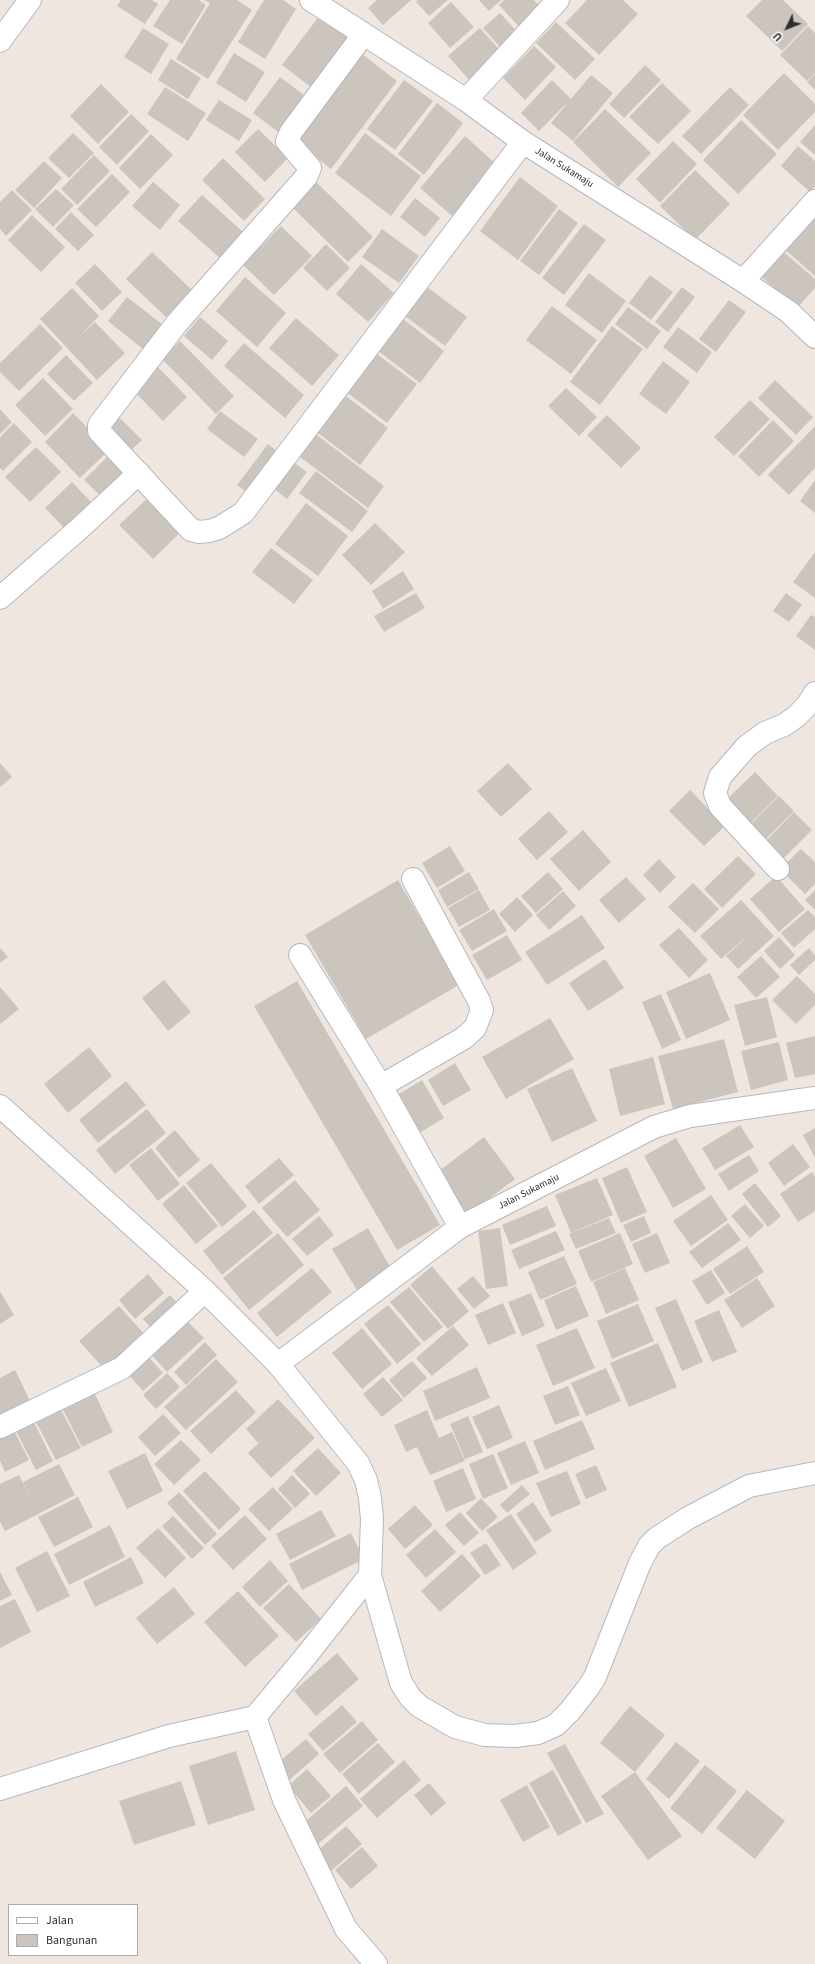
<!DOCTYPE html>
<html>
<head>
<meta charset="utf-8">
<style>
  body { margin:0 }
  #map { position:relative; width:815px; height:1964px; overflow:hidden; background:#f0e6e0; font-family:"Source Sans 3",sans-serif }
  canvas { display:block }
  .legend { position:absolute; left:8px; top:1904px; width:130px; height:52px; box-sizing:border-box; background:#fff; border:1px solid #ababab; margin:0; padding:5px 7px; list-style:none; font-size:12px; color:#2e2e2e }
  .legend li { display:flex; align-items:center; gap:8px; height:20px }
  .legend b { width:20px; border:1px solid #ababab }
  .north { position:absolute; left:767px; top:8px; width:40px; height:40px; -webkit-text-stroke:3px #fff; paint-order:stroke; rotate:227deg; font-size:11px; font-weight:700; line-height:16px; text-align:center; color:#2e2e2e }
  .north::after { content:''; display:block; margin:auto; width:14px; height:18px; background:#2e2e2e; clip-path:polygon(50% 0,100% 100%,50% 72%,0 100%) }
</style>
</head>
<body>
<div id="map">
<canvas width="815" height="1964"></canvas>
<ul class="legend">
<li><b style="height:5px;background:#fff"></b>Jalan</li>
<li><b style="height:11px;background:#cbc5be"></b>Bangunan</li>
</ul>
<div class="north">U</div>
</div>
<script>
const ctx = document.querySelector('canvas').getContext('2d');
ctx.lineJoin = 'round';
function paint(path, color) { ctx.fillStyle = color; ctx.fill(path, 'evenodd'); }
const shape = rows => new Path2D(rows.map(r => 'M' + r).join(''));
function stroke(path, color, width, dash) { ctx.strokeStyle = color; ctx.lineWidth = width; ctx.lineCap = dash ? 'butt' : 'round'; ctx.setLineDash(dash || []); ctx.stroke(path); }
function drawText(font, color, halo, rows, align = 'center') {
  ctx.font = font + ' "Source Sans 3",sans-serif'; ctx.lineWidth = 3; ctx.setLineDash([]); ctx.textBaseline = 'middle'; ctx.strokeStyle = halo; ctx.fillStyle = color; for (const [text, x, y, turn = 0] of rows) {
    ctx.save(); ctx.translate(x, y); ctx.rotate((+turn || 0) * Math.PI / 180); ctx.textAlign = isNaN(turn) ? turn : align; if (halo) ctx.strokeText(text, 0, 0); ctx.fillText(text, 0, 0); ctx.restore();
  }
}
const building = shape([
  [121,0,152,0,158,4,145,24,117,6],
  [170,0,199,0,206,5,182,44,153,26],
  [204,0,237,0,252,10,208,79,176,59,210,3],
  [264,0,283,0,296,9,265,59,238,42],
  [377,0,411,0,383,25,368,8],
  [418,0,448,0,429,16,416,2],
  [479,0,501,0,489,11],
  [504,0,534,0,544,10,522,30,499,5],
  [587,0,623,0,638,14,599,55,565,23],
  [762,0,783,0,808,24,782,51,746,16],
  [451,2,474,27,450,48,428,23],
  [500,13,520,35,503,50,483,28],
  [320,15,350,38,312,88,282,65],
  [556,22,595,59,575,80,536,43],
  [808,26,815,33,815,73,807,81,780,55],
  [143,28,169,44,151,74,124,57],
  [480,28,503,54,472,83,448,56],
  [534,46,556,67,525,100,503,78],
  [234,53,265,72,246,102,216,83],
  [362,54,397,81,331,169,296,142],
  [171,59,201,78,188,99,158,80],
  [645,65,661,80,624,118,609,104],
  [784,73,815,104,815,112,778,150,743,115],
  [815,74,815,90,807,82],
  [591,75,613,93,573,141,551,123,569,101,539,131,521,113,552,80,571,99],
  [280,77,308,98,281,134,253,113],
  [404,80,433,101,395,150,367,129],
  [662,83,691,111,658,144,629,117],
  [101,84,129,112,98,144,70,116],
  [165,87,206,113,188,141,147,114],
  [730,87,749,105,701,154,682,136],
  [219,100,252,120,239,141,206,120],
  [437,103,463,123,424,175,398,154],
  [605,109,651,153,618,187,573,142],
  [131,114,149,131,117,165,99,147],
  [741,120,777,154,738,194,703,160],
  [815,125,815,155,800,142],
  [258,129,288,158,265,182,235,152],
  [73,133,94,153,69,178,48,158],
  [365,133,421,176,391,216,335,173],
  [151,134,173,155,140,189,119,168],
  [465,136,497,165,452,216,420,188],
  [673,141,697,164,660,203,636,179],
  [798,146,815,161,815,186,810,192,781,166],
  [94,155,110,171,77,205,61,189],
  [223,158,265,199,244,221,202,180],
  [44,161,62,178,34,208,15,190],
  [695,170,730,204,695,240,660,206],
  [112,174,130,192,96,227,77,209],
  [520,177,558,206,518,260,480,231],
  [314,180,373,237,348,262,290,205],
  [153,182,180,205,160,230,132,206],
  [56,189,74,205,53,227,35,209],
  [12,190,32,210,6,236,0,229,0,202],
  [202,195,244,233,220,258,178,221],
  [415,198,440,218,425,237,400,217],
  [559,209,578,223,539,275,520,261],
  [71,212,94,235,78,251,55,229],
  [808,213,815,219,815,276,780,245],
  [32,215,65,247,41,272,8,240],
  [584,224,606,240,564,295,542,278],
  [281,226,312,256,274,295,243,265],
  [382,229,419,256,399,283,362,257],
  [326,244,350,268,327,291,303,268],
  [778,247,815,279,815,288,797,308,756,272],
  [152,252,192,290,166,317,126,279],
  [95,264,122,292,102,311,75,283],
  [361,264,394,293,368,322,336,294],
  [589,273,626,301,602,333,565,305],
  [650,275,673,292,651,320,629,303],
  [245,277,286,313,257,347,216,311],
  [423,284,467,317,445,346,401,313],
  [682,287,695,297,668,332,655,322],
  [72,288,99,316,79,337,95,322,125,353,97,380,40,319],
  [127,297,163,325,144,350,108,321],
  [729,300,746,312,716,352,699,339],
  [552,306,597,340,571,374,526,340],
  [628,307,661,331,647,349,615,324],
  [398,315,444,351,420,383,373,347],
  [200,317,228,341,212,360,184,336],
  [296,318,339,355,312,386,269,348],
  [40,324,63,348,19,391,0,372,0,363],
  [612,326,643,349,600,405,570,382],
  [678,327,712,352,697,373,663,347],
  [180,341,234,396,216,414,162,359],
  [244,343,304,395,285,418,224,366],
  [374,352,417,384,387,423,345,391],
  [66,355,93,383,74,401,47,374],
  [663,361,690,382,666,414,639,394],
  [155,364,187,397,163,421,131,388],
  [43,378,73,409,45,436,15,405],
  [775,380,813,417,796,435,758,398],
  [566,388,597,417,579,436,548,406],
  [342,393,388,428,360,465,314,430],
  [750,400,770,419,734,456,714,437],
  [0,409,12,422,0,434],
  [220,411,258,439,244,457,207,429],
  [73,413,109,450,80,478,45,442],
  [607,415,641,448,621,468,587,435],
  [120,418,142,440,129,452,107,430],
  [773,420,794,441,759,477,738,456],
  [14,423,32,442,3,471,0,468,0,437],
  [815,426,815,468,789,495,768,475],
  [309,429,384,486,368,508,292,451],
  [268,444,283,456,253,497,237,485],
  [36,447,61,472,30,502,5,477],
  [113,451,131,469,103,498,84,480],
  [292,461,307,472,287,499,272,487],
  [316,471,368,511,352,532,299,493],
  [815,480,815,513,800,501],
  [72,482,93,504,66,530,45,508],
  [152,494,185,528,153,559,119,525],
  [306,503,348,536,318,576,275,544],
  [375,523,405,552,371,585,342,555],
  [271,548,313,580,294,604,252,572],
  [815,552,815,598,793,582],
  [403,571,414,589,383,609,372,591],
  [416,593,425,608,384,632,374,616],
  [786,593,802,605,789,622,773,611],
  [811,615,815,617,815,650,796,636],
  [0,763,12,777,0,787],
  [508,763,532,789,501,817,477,791],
  [755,772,778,796,747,827,723,803],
  [690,790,725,826,704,846,669,811],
  [779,796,794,811,763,842,748,827],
  [549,811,568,832,537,860,518,839],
  [794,812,812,830,780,862,763,844],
  [583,830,611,862,579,891,550,859],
  [450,846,465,871,437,888,422,863],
  [801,849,815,862,815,884,805,894,780,869],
  [738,856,756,874,722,908,704,889],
  [659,859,676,877,660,893,643,875],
  [469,872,479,889,447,907,438,890],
  [548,872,563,889,536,913,521,896],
  [776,876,805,909,779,932,750,899],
  [626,877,646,899,619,923,599,900],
  [398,880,459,985,366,1039,305,935],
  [693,883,719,909,695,933,668,907],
  [479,890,490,910,459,927,448,908],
  [815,890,815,910,805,900],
  [563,891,576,906,549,930,536,915],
  [517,897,533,915,515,932,499,914],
  [741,900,774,936,738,969,726,956,753,931,721,959,700,936],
  [494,909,507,931,472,951,459,930],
  [808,910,815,917,815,929,794,948,781,933],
  [582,915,605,948,547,985,525,952],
  [679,928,708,960,689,978,659,945],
  [507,935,522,960,487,980,472,955],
  [779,937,795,955,780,969,764,951],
  [0,948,8,957,0,963],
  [809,948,815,955,815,960,799,975,790,965],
  [761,956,780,977,756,998,737,977],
  [605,959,624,988,588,1011,569,983],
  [710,973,730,1020,686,1039,666,992],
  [797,976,815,994,815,1005,796,1024,772,1000],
  [164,980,191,1012,168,1031,142,998],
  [297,981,440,1225,397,1250,254,1006],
  [0,987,19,1009,0,1024],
  [661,994,681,1040,662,1049,642,1002],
  [767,997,777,1037,745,1046,734,1005],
  [550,1018,574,1059,506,1099,482,1057],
  [815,1036,815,1074,795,1078,786,1043],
  [724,1039,738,1092,673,1109,658,1056],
  [779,1042,788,1080,751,1090,741,1051],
  [89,1047,112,1076,68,1113,44,1084],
  [653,1057,665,1104,620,1116,609,1069],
  [455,1063,471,1090,443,1106,428,1080],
  [572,1068,597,1121,552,1142,527,1089],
  [422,1080,444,1118,416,1135,394,1097],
  [126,1081,146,1105,98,1143,79,1120],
  [147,1109,166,1133,115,1174,96,1150],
  [740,1125,754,1147,715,1170,702,1148],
  [815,1128,815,1158,803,1135],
  [175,1130,200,1160,179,1178,155,1148],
  [484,1137,515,1179,467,1215,436,1173],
  [676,1138,706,1189,673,1208,644,1156],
  [793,1144,810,1167,784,1186,768,1163],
  [151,1148,180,1184,158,1201,129,1165],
  [749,1155,759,1171,729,1191,718,1174],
  [279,1158,294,1175,259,1204,245,1186],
  [211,1163,247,1206,222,1227,186,1183],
  [627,1167,647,1212,621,1223,602,1178],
  [812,1172,815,1177,815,1211,798,1222,780,1194],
  [597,1178,613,1215,571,1233,555,1195],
  [295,1180,320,1210,287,1237,262,1208],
  [755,1183,781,1216,768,1227,742,1194],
  [184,1185,218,1226,196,1244,162,1204],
  [711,1195,728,1220,691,1246,673,1221],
  [745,1204,764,1226,750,1238,731,1216],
  [547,1206,556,1226,510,1245,502,1225],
  [254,1210,273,1233,222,1275,203,1251],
  [319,1216,334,1235,307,1256,292,1239],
  [644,1216,651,1233,631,1242,623,1225],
  [609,1218,616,1233,576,1249,569,1234],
  [728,1223,741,1240,702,1268,689,1252],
  [368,1228,393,1272,358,1292,332,1249],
  [500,1228,508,1286,486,1289,478,1231],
  [556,1231,565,1250,519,1269,511,1250],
  [278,1233,304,1265,249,1310,223,1278],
  [620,1233,633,1264,591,1282,578,1251],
  [657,1233,670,1263,645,1273,632,1244],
  [747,1246,764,1272,730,1294,713,1269],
  [564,1256,577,1284,540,1300,528,1272],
  [432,1266,469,1311,448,1329,410,1285],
  [312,1268,332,1292,277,1337,257,1313],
  [625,1268,639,1300,606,1314,593,1282],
  [711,1270,725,1293,707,1305,692,1281],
  [148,1274,164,1293,135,1319,119,1300],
  [473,1276,490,1296,474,1309,457,1289],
  [757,1278,775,1306,742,1328,724,1300],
  [576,1286,589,1316,556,1330,544,1300],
  [409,1287,443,1327,424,1342,390,1302],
  [0,1291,14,1315,0,1324],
  [531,1293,545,1326,522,1336,508,1302],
  [170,1295,183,1309,156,1333,143,1319],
  [676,1299,703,1362,682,1371,655,1308],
  [503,1303,516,1333,488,1345,475,1315],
  [638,1304,654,1341,612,1359,597,1321],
  [388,1305,421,1344,397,1364,364,1324],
  [119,1306,146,1336,106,1371,79,1341],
  [719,1310,737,1352,712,1362,694,1321],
  [184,1318,204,1338,167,1372,148,1351],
  [453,1326,469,1345,432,1376,416,1358],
  [362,1328,392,1364,362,1389,332,1353],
  [577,1328,595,1368,553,1386,536,1345],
  [205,1342,217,1355,186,1385,174,1372],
  [658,1343,677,1387,629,1407,610,1363],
  [147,1355,163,1373,143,1391,127,1373],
  [216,1359,238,1382,186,1430,164,1407],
  [412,1361,427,1378,404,1398,389,1380],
  [477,1367,490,1398,435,1421,423,1391],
  [606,1368,621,1401,586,1416,571,1383],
  [15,1370,32,1405,0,1421,0,1378],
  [167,1373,180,1387,156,1409,143,1395],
  [383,1377,403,1400,382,1417,363,1394],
  [568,1386,580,1415,555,1425,543,1396],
  [93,1390,113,1432,82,1447,61,1406],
  [236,1390,256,1412,211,1454,190,1431],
  [278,1399,315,1438,271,1478,248,1453,267,1435,258,1443,246,1429],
  [499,1405,513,1438,487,1449,472,1417],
  [60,1408,81,1448,56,1460,35,1420],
  [427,1410,439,1438,452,1432,465,1461,430,1475,417,1447,406,1452,394,1425],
  [163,1414,181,1433,155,1456,138,1437],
  [31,1416,53,1461,36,1470,13,1425],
  [468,1416,483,1452,465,1459,450,1424],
  [582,1420,595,1449,545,1470,533,1441],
  [12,1427,29,1460,5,1472,0,1461,0,1433],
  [181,1440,201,1460,174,1485,154,1464],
  [525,1441,539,1473,511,1485,497,1453],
  [318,1448,341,1473,316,1496,293,1471],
  [145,1453,163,1491,127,1509,108,1471],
  [493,1454,508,1488,483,1499,469,1464],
  [59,1464,75,1495,5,1531,0,1522,0,1484,19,1475,36,1509,23,1482],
  [596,1465,607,1490,586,1499,575,1474],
  [463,1468,476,1499,446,1512,433,1481],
  [205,1471,241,1509,219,1530,183,1491],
  [567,1471,581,1504,551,1517,536,1483],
  [292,1475,310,1494,295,1508,278,1489],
  [522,1485,530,1494,507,1513,500,1505],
  [273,1487,293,1509,269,1531,248,1509],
  [179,1492,217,1534,205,1545,167,1503],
  [78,1497,93,1527,54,1547,38,1517],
  [481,1498,498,1517,482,1531,466,1513],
  [533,1502,552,1531,535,1542,516,1514],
  [415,1505,433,1525,405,1549,388,1529],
  [321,1510,336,1536,290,1560,276,1534],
  [460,1512,479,1533,464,1546,445,1525],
  [511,1514,537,1553,513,1570,486,1530],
  [245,1515,267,1539,233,1570,211,1546],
  [173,1516,204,1548,192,1559,162,1526],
  [110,1525,125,1557,69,1585,54,1554],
  [158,1528,186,1558,165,1578,136,1548],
  [435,1529,456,1552,426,1578,406,1555],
  [351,1533,364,1559,302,1590,289,1564],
  [486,1543,501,1565,485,1575,470,1553],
  [47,1551,70,1596,37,1612,15,1568],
  [462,1554,481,1576,440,1612,421,1591],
  [131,1557,144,1583,95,1607,83,1582],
  [270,1560,288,1581,260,1607,242,1587],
  [0,1572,12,1595,0,1601],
  [289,1584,321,1619,296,1642,263,1608],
  [174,1587,195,1614,157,1644,136,1618],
  [238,1591,279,1636,245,1667,204,1622],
  [15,1599,31,1632,0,1648,0,1606],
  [337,1653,359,1679,316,1716,294,1691],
  [342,1705,357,1722,323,1751,308,1734],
  [630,1706,665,1735,635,1772,600,1743],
  [362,1721,378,1740,340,1773,323,1754],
  [306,1739,319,1754,287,1782,274,1766],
  [676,1742,700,1761,669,1799,646,1779],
  [378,1743,395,1762,359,1794,342,1774],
  [565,1744,604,1814,586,1823,547,1753],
  [236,1751,255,1810,208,1825,189,1766],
  [404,1760,421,1780,377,1818,360,1799],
  [705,1765,737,1791,702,1834,670,1808],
  [307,1769,331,1796,311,1813,288,1786],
  [553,1770,582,1823,558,1836,529,1783],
  [635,1772,682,1836,648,1860,601,1796],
  [181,1781,196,1825,134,1845,119,1801],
  [429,1783,446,1803,431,1816,414,1795],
  [527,1785,550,1827,523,1842,500,1800],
  [346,1786,363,1806,317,1845,300,1826],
  [747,1790,785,1821,755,1859,716,1828],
  [346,1826,362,1844,331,1871,316,1852],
  [362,1847,378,1866,351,1889,335,1870]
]);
const minor = shape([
  [311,0,466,100,523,142,743,281,789,312,815,337],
  [363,35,291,132,287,141,310,168,306,177,177,323,99,425,99,431,191,530,199,532,209,531,219,528,243,513,523,142],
  [0,41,30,0],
  [466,100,558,0],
  [743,281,815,201],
  [0,598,80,528,139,473],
  [778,869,720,806,715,793,720,777,747,746,765,733,784,725,797,716,808,704,815,693],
  [413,879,479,1001,482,1010,475,1028,464,1038,381,1086,460,1227],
  [300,955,381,1086],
  [0,1106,205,1291,278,1364,358,1463,366,1480,370,1498,372,1519,370,1575,401,1683,410,1697,419,1706,455,1727,485,1735,515,1736,538,1733,556,1725,570,1711,588,1688,595,1677,640,1563,649,1546,657,1538,688,1518,749,1486,815,1473],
  [278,1364,460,1227,654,1127,690,1116,815,1098],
  [0,1427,122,1368,205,1291],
  [255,1717,284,1800,346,1929,376,1964],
  [0,1789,169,1736,255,1717,306,1656,370,1575]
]);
const streetNames = [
  ["Jalan Sukamaju",564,168,32],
  ["Jalan Sukamaju",529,1192,-27]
];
paint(building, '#cbc5be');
stroke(minor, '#b4b8c2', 24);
stroke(minor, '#fff', 22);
drawText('10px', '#2e2e2e', '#fff', streetNames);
</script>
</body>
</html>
